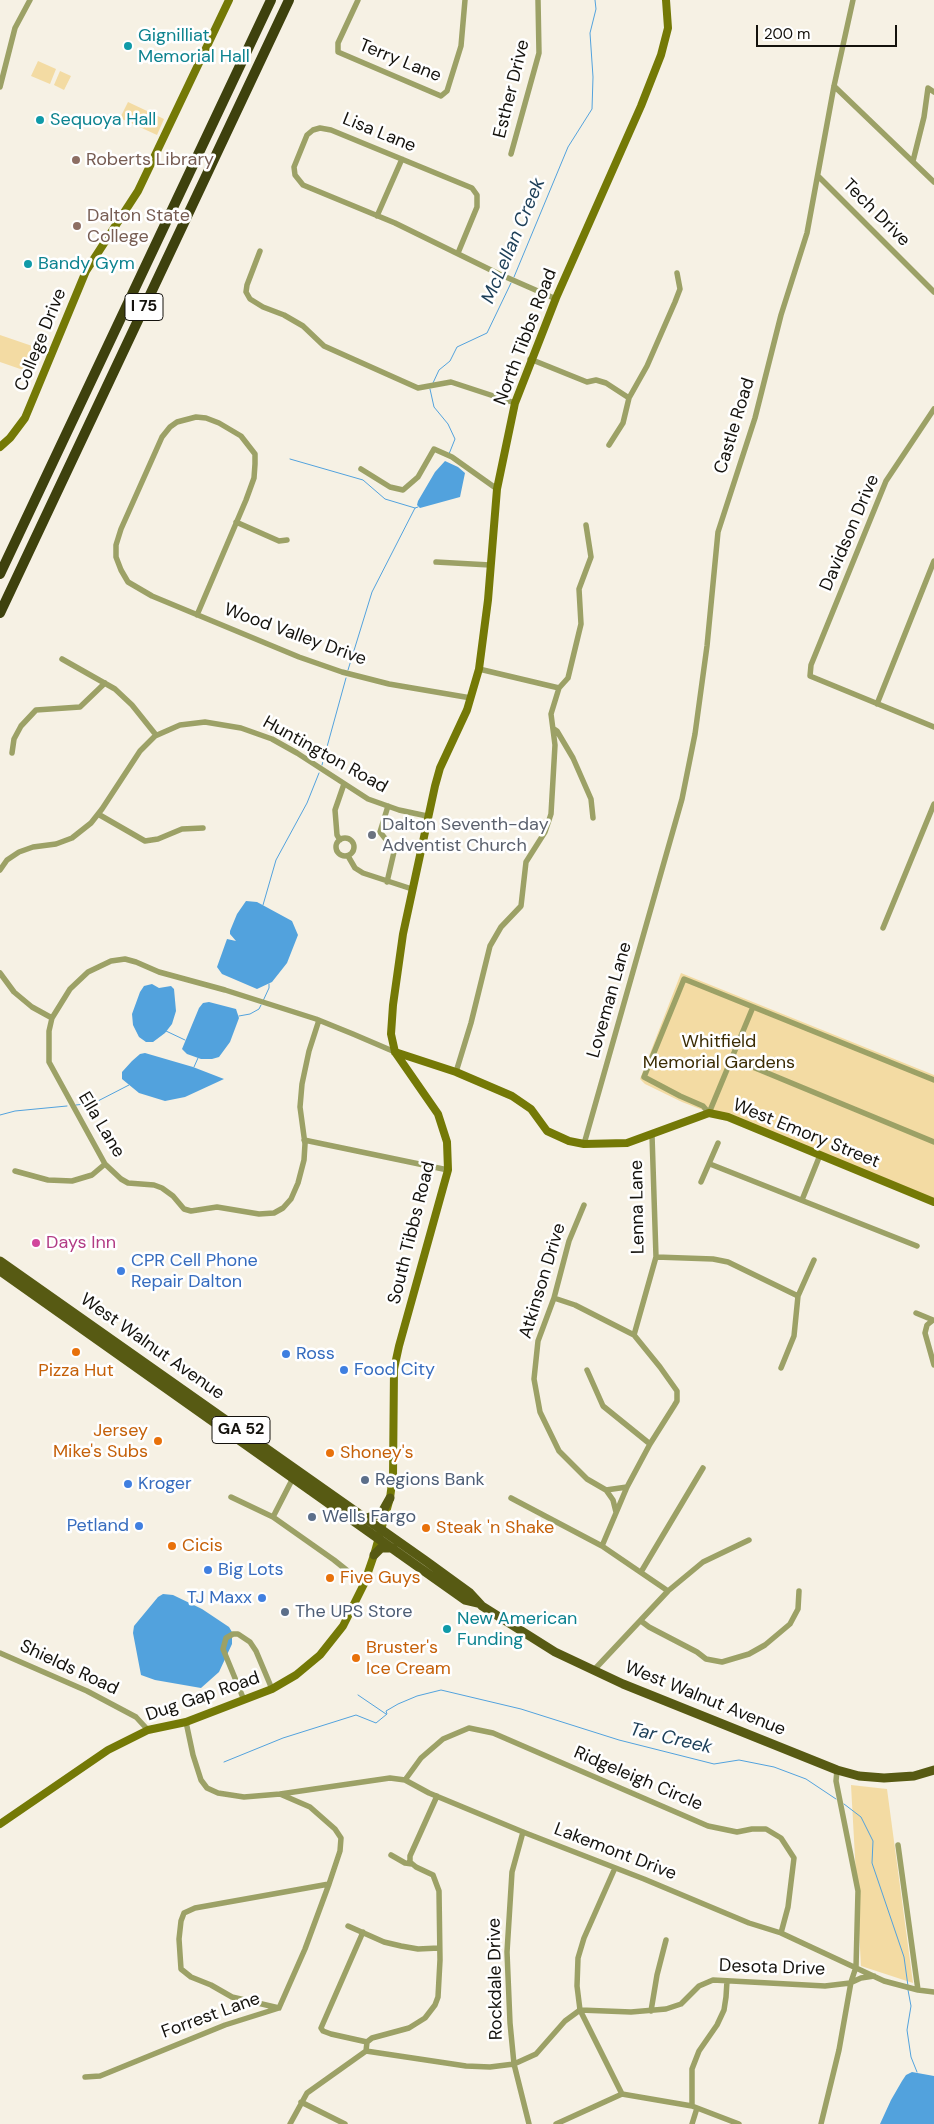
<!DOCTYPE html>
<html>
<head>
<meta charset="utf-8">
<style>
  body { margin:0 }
  #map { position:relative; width:934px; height:2124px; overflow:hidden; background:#f6f1e4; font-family:"DM Sans",sans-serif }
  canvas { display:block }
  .scale { position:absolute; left:756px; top:25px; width:141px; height:22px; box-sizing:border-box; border:2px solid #14120d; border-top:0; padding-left:6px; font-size:15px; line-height:18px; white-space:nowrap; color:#14120d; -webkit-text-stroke:4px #fff; paint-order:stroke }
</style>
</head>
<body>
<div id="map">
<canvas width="934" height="2124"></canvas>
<div class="scale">200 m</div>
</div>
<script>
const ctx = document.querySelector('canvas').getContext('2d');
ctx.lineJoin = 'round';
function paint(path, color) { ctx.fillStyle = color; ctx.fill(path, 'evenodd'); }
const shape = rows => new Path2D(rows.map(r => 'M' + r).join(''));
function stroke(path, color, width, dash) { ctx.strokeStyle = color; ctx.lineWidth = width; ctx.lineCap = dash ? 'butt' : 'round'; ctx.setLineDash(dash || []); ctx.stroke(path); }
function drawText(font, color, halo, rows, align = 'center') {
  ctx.font = font + ' "DM Sans",sans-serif'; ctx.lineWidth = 5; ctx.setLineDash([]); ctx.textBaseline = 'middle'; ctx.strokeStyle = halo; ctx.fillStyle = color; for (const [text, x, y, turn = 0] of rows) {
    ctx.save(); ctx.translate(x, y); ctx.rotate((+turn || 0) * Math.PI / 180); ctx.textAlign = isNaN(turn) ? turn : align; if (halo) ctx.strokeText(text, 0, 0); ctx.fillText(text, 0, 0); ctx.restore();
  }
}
const green = shape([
  [38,61,56,69,50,84,31,76],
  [60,71,71,76,64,90,54,85],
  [128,102,164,119,157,135,120,118],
  [0,335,38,348,29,372,0,362],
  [681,973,934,1075,934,1199,682,1102,645,1084,640,1079],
  [851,1785,887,1789,913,1983,861,1966]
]);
const water = shape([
  [445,461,458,467,465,473,460,497,420,508,417,505,418,501,435,472],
  [246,901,257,902,292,921,298,935,287,963,272,982,257,989,222,974,217,967,227,939,236,941,230,934,230,931,237,914],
  [152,984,159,988,171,986,174,989,176,1011,172,1024,165,1033,153,1042,146,1042,139,1037,133,1025,132,1014,140,992,144,986],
  [209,1002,236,1009,239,1018,230,1042,219,1057,212,1059,201,1059,187,1054,182,1049,199,1008,203,1003],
  [145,1053,193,1067,224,1079,185,1097,165,1101,139,1093,122,1079,122,1072,132,1061,140,1054],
  [163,1594,173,1595,202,1609,229,1627,232,1632,232,1644,219,1672,201,1688,155,1680,141,1675,133,1633,134,1626,158,1597],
  [912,2072,934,2076,934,2124,880,2124,891,2100,902,2081,906,2075]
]);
const stream = shape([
  [514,277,568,147,592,109,593,77,590,33,596,9,595,0],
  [433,383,439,370,450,361,457,347,487,333,511,283],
  [430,389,434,407,448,424,455,439,449,454],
  [290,459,363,480,385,499,415,508],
  [348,670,372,592,415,508,418,507],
  [322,765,346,678],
  [263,905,276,860,307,803,319,773],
  [263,1001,269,988,269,984],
  [239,1016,250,1014,259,1009,261,1005],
  [166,1031,185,1040],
  [194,1067,198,1058],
  [76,1105,94,1103,129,1085],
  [0,1115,15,1111,67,1106],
  [358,1695,386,1714],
  [224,1762,283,1738,356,1715,376,1723,387,1714,386,1711,398,1704,417,1696,441,1690,521,1709,619,1740,714,1764,739,1760,774,1767,806,1779,836,1799],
  [844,1804,861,1817,873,1841,872,1863,904,1957,908,1986],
  [908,1990,911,2006,907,2030,911,2057,917,2072]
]);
const street = shape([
  [358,0,338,43,338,52,441,96,447,91,461,46,465,0],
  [834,86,934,182],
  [0,87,15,28,30,0],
  [511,154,539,53,538,0],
  [913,161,924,117,928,88,934,92],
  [818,176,934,292],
  [377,216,402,159],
  [260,251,247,285,246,292,250,299,263,307,284,315,303,326,324,346,418,388,451,382,515,403],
  [458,253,477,207,477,195,472,188,331,130,320,128,313,130,307,135,294,167,295,175,303,185,395,223,499,274,556,299],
  [530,359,587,382,596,380,606,383,629,398,623,423,609,445],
  [629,398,647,366,675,302,680,289,677,273],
  [934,409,886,481,811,665,810,676,934,727],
  [361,469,390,487,403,490,418,477,434,449,452,457,497,489],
  [236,522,279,541,287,540],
  [436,562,490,565],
  [197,615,246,500,254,478,255,464,255,454,241,436,219,423,206,418,196,417,177,422,170,427,162,437,121,529,116,545,116,557,121,570,128,582,152,596,299,657,342,672,389,684,471,698],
  [62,659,115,689,132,705,156,735],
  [479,669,559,688],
  [877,704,934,561],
  [554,729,557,731,573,758,591,799,593,818],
  [12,753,14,739,21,726,36,710,80,707,105,683],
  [98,814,145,841,158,839,182,829,203,828],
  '336 847a9 9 0 1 1 18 0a9 9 0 1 1-18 0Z',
  [340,840,337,835,335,810,344,784],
  [348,856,355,868,363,873,412,889],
  [0,870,7,860,19,852,33,847,56,844,72,838,91,823,102,809,140,751,155,736,180,725,205,722,241,728,272,739,297,753,368,799,399,810,427,816],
  [387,882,394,852,392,847,380,832,388,806],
  [883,928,934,804],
  [0,973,14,992,32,1007,52,1018],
  [753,1007,709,1113,703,1106,680,1096,644,1077,684,979,934,1080],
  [319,1020,309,1051,302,1084,300,1107,305,1144,304,1160,298,1183,291,1199,283,1208,274,1213,259,1214,217,1207,191,1211,184,1209,173,1196,162,1188,154,1185,128,1183,121,1179,105,1164,49,1062,49,1031,52,1018,70,989,88,972,111,961,125,959,136,962,159,972,225,990,316,1019,353,1034,395,1052],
  [731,1058,934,1142],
  [456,1072,471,1023,490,946,501,927,521,906,526,862,545,832,551,814,555,745,551,714,559,688,568,678,581,624,579,589,591,557,586,525],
  [304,1140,448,1170],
  [584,1144,682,799,695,734,707,646,718,532,755,418,781,315,807,233,834,86,853,0],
  [710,1164,917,1246],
  [15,1171,48,1180,72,1181,92,1175,105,1164],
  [701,1182,718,1143],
  [802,1200,820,1155],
  [584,1205,569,1241,554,1298,538,1341,534,1379,540,1412,559,1451,587,1479,606,1490,627,1487],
  [656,1257,713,1259,728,1262,798,1296],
  [554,1298,575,1305,634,1335,660,1367,677,1391,677,1401,674,1406,650,1444,627,1487,602,1546,668,1591],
  [916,1313,933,1320,927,1325,925,1333,934,1365],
  [634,1335,656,1257,652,1135],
  [781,1368,794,1336,798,1296,814,1260],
  [587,1370,603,1406,650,1444],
  [606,1490,613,1500,616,1512],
  [231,1497,273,1517,293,1478],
  [511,1498,602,1546],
  [273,1517,334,1560,364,1584],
  [641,1572,703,1468],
  [641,1621,649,1627,697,1652,706,1659,722,1662,749,1654,765,1645,790,1624,798,1609,799,1591],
  [0,1653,87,1691,136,1717,148,1730],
  [593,1671,668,1591,703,1562,749,1540],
  [244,1700,223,1649,226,1638,233,1634,238,1634,250,1642,256,1651,272,1689],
  [186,1722,193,1755,201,1780,207,1788,218,1793,244,1797,280,1794,310,1807,335,1829,341,1838,340,1851,329,1884,195,1908,184,1913,181,1921,179,1939,181,1969,191,1977,211,1985,232,1997,279,2008],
  [405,1780,421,1758,443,1739,469,1728,493,1733,708,1826,737,1832,752,1829,766,1829,781,1838,794,1858,788,1907,781,1933],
  [280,1794,390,1778,405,1780,429,1793,523,1832,644,1879,749,1923,781,1933,884,1981,918,1990,934,1992],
  [523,1832,512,1872,507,1952,510,2023,514,2064,529,2124],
  [898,1845,918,1990],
  [391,1855,405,1863,412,1864],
  [615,1868,584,1938,578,1958,577,1986,580,2010,622,2094,692,2106,739,2124],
  [348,1926,384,1942,401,1946,418,1949,439,1948],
  [363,1932,321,2028,323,2031,331,2034,367,2042],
  [651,2011,657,1975,666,1940],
  [366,2051,466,2066,490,2067,514,2064,536,2054,565,2021,580,2010,631,2012,666,2009,681,2004,699,1986,713,1980,825,1986,850,1983,861,1978,874,1976],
  [85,2077,100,2076,225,2025,279,2008,305,1949,329,1884],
  [301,2102,345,2124],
  [692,2106,692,2069,699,2051,717,2025,724,2010,726,1997,727,1981],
  [290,2124,307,2093,366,2051,367,2042,372,2038,409,2028,425,2018,435,2005,438,1997,440,1960,439,1891,433,1875,416,1867,410,1862,410,1856,437,1796],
  [556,2124,622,2094],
  [692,2124,697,2108],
  [821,2124,839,2050,851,1982,856,1967,858,1891,836,1781,837,1770]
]);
const secondary = shape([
  [0,447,10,438,25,418,86,271,138,191,229,0],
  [395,1052,456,1072,512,1096,531,1109,547,1131,569,1141,584,1144,627,1143,709,1113,728,1117,934,1202],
  [0,1824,108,1750,148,1730,186,1722,272,1689,296,1675,320,1655,343,1626,364,1584,374,1555,390,1498,393,1476,394,1369,399,1346,448,1170,447,1142,438,1114,395,1052,391,1034,393,1005,403,934,435,786,440,768,467,710,479,669,488,600,497,489,515,403,556,298,641,106,661,55,668,28,666,0]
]);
const primary = shape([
  [0,1261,426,1561,470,1593,482,1606,555,1652,623,1684,837,1770,859,1776,884,1778,914,1776,934,1770],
  [0,1271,465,1600,478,1603],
  [366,1518,381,1514,390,1498],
  [374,1555,381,1548,393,1548]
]);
const highway = shape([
  [0,574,271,0],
  [0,613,289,0]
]);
const markers = [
  [128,46,5,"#0f9aa8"],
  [40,120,5,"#0f9aa8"],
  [76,160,5,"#8d6e63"],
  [77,226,5,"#8d6e63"],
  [28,264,5,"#0f9aa8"],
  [372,835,5,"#6b7280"],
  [36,1243,5,"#d1479c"],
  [121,1271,5,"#3f7fe0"],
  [76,1352,5,"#e8710a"],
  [286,1354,5,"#3f7fe0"],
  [344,1370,5,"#3f7fe0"],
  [158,1441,5,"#e8710a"],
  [330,1453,5,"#e8710a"],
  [365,1480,5,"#5c6f8a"],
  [128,1484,5,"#3f7fe0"],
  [312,1517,5,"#5c6f8a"],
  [139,1526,5,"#3f7fe0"],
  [426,1528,5,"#e8710a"],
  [172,1546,5,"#e8710a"],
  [208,1570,5,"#3f7fe0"],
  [330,1578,5,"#e8710a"],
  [262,1598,5,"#3f7fe0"],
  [285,1612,5,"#5c6f8a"],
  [447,1629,5,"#0f9aa8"],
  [356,1658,5,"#e8710a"]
];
const shields = [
  [144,307,38],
  [241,1430,58]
];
const shieldNames = [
  ["I 75",144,307],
  ["GA 52",241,1430]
];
const cultureNames = [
  ["Gignilliat",138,36],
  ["Memorial Hall",138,57],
  ["Sequoya Hall",50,120],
  ["Bandy Gym",38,264],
  ["New American",457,1619],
  ["Funding",457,1640]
];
const streetNames = [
  ["Terry Lane",400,61,22],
  ["Esther Drive",512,89,-76],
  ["Lisa Lane",379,133,22],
  ["Tech Drive",876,213,45],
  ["North Tibbs Road",526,337,-69],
  ["College Drive",41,340,-68],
  ["Castle Road",735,426,-73],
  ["Davidson Drive",850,533,-67],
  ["Wood Valley Drive",295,635,20],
  ["Huntington Road",325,755,29],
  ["Loveman Lane",610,1000,-74],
  ["Ella Lane",101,1125,59],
  ["West Emory Street",806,1134,22],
  ["Lenna Lane",638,1207,-91],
  ["South Tibbs Road",412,1233,-76],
  ["Atkinson Drive",543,1281,-73],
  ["West Walnut Avenue",152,1347,35],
  ["Shields Road",69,1668,25],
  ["Dug Gap Road",203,1697,-19],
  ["West Walnut Avenue",705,1699,22],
  ["Ridgeleigh Circle",638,1779,23],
  ["Lakemont Drive",615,1852,21],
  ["Desota Drive",772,1968,2],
  ["Rockdale Drive",496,1979,-91],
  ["Forrest Lane",211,2016,-20]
];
const educationNames = [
  ["Roberts Library",86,160],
  ["Dalton State",87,216],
  ["College",87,237]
];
const worshipNames = [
  ["Dalton Seventh-day",382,825],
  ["Adventist Church",382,846]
];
const parkNames = [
  ["Whitfield",719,1042],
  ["Memorial Gardens",719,1063]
];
const hotelNames = [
  ["Days Inn",46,1243]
];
const shopNames = [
  ["CPR Cell Phone",131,1261],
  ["Repair Dalton",131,1282],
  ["Ross",296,1354],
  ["Food City",354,1370],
  ["Kroger",138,1484],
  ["Petland",129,1526,"right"],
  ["Big Lots",218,1570],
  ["TJ Maxx",252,1598,"right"]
];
const foodNames = [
  ["Pizza Hut",76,1371,"center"],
  ["Jersey",148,1431,"right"],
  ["Mike's Subs",148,1452,"right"],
  ["Shoney's",340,1453],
  ["Steak 'n Shake",436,1528],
  ["Cicis",182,1546],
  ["Five Guys",340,1578],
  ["Bruster's",366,1648],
  ["Ice Cream",366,1669]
];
const serviceNames = [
  ["Regions Bank",375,1480],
  ["Wells Fargo",322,1517],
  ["The UPS Store",295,1612]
];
const waterNames = [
  ["McLellan Creek",514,241,-67],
  ["Tar Creek",671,1739,13]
];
paint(green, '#f3dba3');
paint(water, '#52a2dd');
stroke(stream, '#52a2dd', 1);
stroke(street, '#9ca166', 5.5);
stroke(secondary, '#747906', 8);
stroke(primary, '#575a13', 9);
stroke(highway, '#3e410d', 10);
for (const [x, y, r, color] of markers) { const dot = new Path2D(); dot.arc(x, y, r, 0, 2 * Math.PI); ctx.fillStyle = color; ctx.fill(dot); stroke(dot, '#fff', 2); }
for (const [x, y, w] of shields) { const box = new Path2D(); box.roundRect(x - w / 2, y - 13.5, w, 27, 4); ctx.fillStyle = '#fff'; ctx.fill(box); stroke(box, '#14120d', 1); }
drawText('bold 16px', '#14120d', null, shieldNames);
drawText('18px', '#0d838f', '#fff', cultureNames, 'left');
drawText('18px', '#14120d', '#fff', streetNames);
drawText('18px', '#785e54', '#fff', educationNames, 'left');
drawText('18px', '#5b616d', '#fff', worshipNames, 'left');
drawText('18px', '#3b2c03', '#fff', parkNames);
drawText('18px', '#b23c85', '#fff', hotelNames, 'left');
drawText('18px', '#366cbe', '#fff', shopNames, 'left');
drawText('18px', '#c56008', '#fff', foodNames, 'left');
drawText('18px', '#4e5e75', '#fff', serviceNames, 'left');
drawText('italic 19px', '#1d3f58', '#fff', waterNames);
</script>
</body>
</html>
